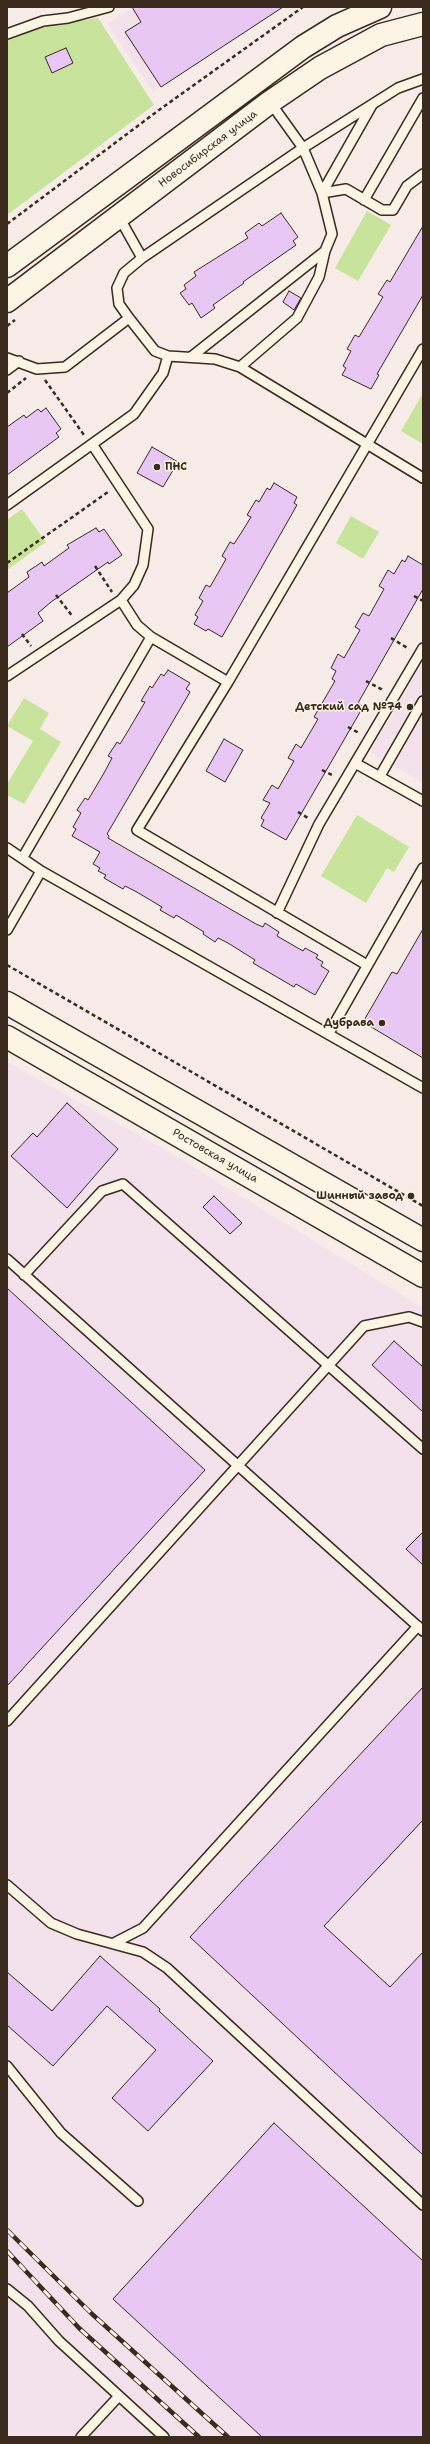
<!DOCTYPE html>
<html>
<head>
<meta charset="utf-8">
<style>
  body { margin:0 }
  #map { position:relative; width:430px; height:2444px; overflow:hidden; background:#f8ece8; font-family:"Shantell Sans",sans-serif }
  canvas { display:block }
  .frame { position:absolute; inset:0; border:8px solid #3b2a1e; pointer-events:none }
</style>
</head>
<body>
<div id="map">
<canvas width="430" height="2444"></canvas>
<div class="frame"></div>
</div>
<script>
const ctx = document.querySelector('canvas').getContext('2d');
ctx.lineJoin = 'round';
function paint(path, color) { ctx.fillStyle = color; ctx.fill(path, 'evenodd'); }
const shape = rows => new Path2D(rows.map(r => 'M' + r).join(''));
function stroke(path, color, width, dash) { ctx.strokeStyle = color; ctx.lineWidth = width; ctx.lineCap = dash ? 'butt' : 'round'; ctx.setLineDash(dash || []); ctx.stroke(path); }
function drawText(font, color, halo, rows, align = 'center') {
  ctx.font = font + ' "Shantell Sans",sans-serif'; ctx.lineWidth = 3; ctx.setLineDash([]); ctx.textBaseline = 'middle'; ctx.strokeStyle = halo; ctx.fillStyle = color; for (const [text, x, y, turn = 0] of rows) {
    ctx.save(); ctx.translate(x, y); ctx.rotate((+turn || 0) * Math.PI / 180); ctx.textAlign = isNaN(turn) ? turn : align; if (halo) ctx.strokeText(text, 0, 0); ctx.fillText(text, 0, 0); ctx.restore();
  }
}
const built = shape([
  [135,7,284,7,153,92,107,23],
  [423,662,423,783,370,752],
  [7,1062,167,1151,423,1308,423,2437,7,2437]
]);
const green = shape([
  [98,18,154,105,7,215,7,41,44,26],
  [367,211,391,225,358,281,335,268],
  [423,393,423,444,401,431],
  [22,509,46,542,7,570,7,520],
  [351,516,379,532,363,559,336,543],
  [24,698,49,713,40,729,61,742,24,804,7,795,7,784,33,741,7,726],
  [357,815,409,847,394,872,387,868,366,903,321,876]
]);
const building = shape([
  [132,7,283,7,161,87,125,32,141,22,132,7],
  [66,48,73,63,52,73,45,57,66,48],
  [281,213,298,237,293,241,296,245,243,282,244,283,213,305,215,308,201,318,192,303,189,305,180,293,186,289,184,285,196,276,194,272,248,238,245,233,259,223,262,226,281,213],
  [423,226,423,295,377,374,379,375,371,389,342,375,346,368,343,366,351,351,347,349,355,335,359,337,383,297,378,294,387,280,390,282,423,226],
  [289,291,301,298,294,310,283,302,289,291],
  [46,408,61,429,56,433,59,437,7,475,7,427,24,415,26,418,38,409,41,412,46,408],
  [152,447,178,462,163,487,137,473,152,447],
  [274,483,297,497,294,503,297,505,222,637,208,629,206,631,194,624,198,617,195,615,203,601,199,598,206,585,210,587,226,559,222,556,230,542,234,544,243,530,251,517,247,515,256,500,259,502,267,488,270,490,274,483],
  [96,528,99,532,104,529,122,555,109,564,108,562,51,602,38,613,43,621,7,647,7,593,29,577,27,572,42,562,44,566,69,548,67,545,96,528],
  [408,556,423,565,423,589,358,703,363,707,286,840,261,826,264,820,261,818,270,803,263,800,272,785,278,789,294,761,288,758,296,744,301,748,318,719,314,717,335,681,332,679,336,671,331,668,338,654,344,658,360,630,355,627,363,613,369,616,384,589,379,586,388,570,394,574,402,560,405,562,408,556],
  [168,670,190,683,186,689,190,692,107,834,109,836,108,838,256,924,263,927,265,923,279,932,277,936,303,951,305,948,318,955,316,958,323,962,321,966,329,971,315,995,296,984,294,987,253,963,255,960,228,943,218,938,215,942,203,934,204,932,176,915,174,918,160,910,162,907,135,891,125,886,123,889,104,878,106,875,98,871,100,868,93,864,100,852,72,836,76,829,73,827,81,813,77,810,85,798,88,800,104,773,112,758,108,756,117,742,120,744,128,731,145,702,141,701,150,686,152,688,161,674,164,676,168,670],
  [224,739,243,750,225,782,206,771,224,739],
  [423,929,423,1058,363,1022,392,972,397,974,423,929],
  [67,1103,118,1149,67,1208,11,1156,33,1133,37,1137,67,1103],
  [214,1196,242,1223,230,1234,203,1207,214,1196],
  [7,1288,205,1470,7,1686,7,1288],
  [394,1341,423,1367,423,1412,372,1365,394,1341],
  [423,1532,423,1565,406,1549,423,1532],
  [423,1687,423,1820,324,1926,390,1987,423,1952,423,2155,190,1937,423,1687],
  [100,1956,160,2009,159,2011,213,2061,148,2131,112,2098,156,2050,107,2006,53,2066,7,2025,7,1972,52,2011,100,1956],
  [274,2123,423,2261,423,2437,262,2437,113,2299,274,2123]
]);
const path = shape([
  [7,224,159,110,303,7],
  [7,326,15,320],
  [45,380,84,435],
  [7,393,26,378],
  [7,563,108,492],
  [95,566,112,592],
  [56,595,73,617],
  [414,596,423,601],
  [22,634,31,646],
  [391,638,409,649],
  [366,681,383,690],
  [348,727,359,733],
  [322,770,334,776],
  [298,812,308,818],
  [7,965,423,1206]
]);
const service = shape([
  [7,34,43,21,68,18,109,7],
  [322,193,346,189,382,210,393,210,407,186,423,174],
  [322,193,372,105],
  [364,200,423,98],
  [119,217,142,258],
  [129,318,155,351,168,356,215,359,240,367,423,478],
  [191,357,325,251,332,234,322,193,303,148,270,102],
  [7,358,37,369,65,367,129,318,119,304,117,288,124,273,142,258,303,148,398,88,423,79],
  [240,367,297,318,319,277,325,251],
  [7,370,19,361],
  [7,505,134,414,163,373,168,356],
  [121,600,137,625,151,637],
  [7,676,121,600,134,585,143,565,148,529,92,444],
  [228,682,423,349],
  [355,763,423,801],
  [380,776,423,701],
  [7,848,41,871,7,930],
  [23,857,151,637,228,682,137,830,367,965],
  [41,871,423,1088],
  [277,913,319,824,423,648],
  [329,1033,423,868],
  [7,1259,423,1631],
  [24,1275,102,1191,123,1184,423,1449],
  [7,1721,364,1326,409,1317,423,1322],
  [7,1885,51,1923,77,1934,143,1952,167,1968,423,2205],
  [114,1943,143,1928,418,1626],
  [7,2066,61,2133,138,2201],
  [7,2289,28,2306,59,2341,164,2437],
  [81,2437,119,2396]
]);
const tertiary = shape([
  [7,1003,423,1240],
  [7,1037,423,1276]
]);
const secondary = shape([
  [7,266,303,47,337,26,380,7],
  [7,301,270,102,320,68,381,35,423,24]
]);
const rail = shape([
  [7,2230,92,2314,228,2437],
  [7,2251,79,2328,199,2437]
]);
const markers = [
  [157,467,4,"#3b2a1e"],
  [410,707,4,"#3b2a1e"],
  [382,1023,4,"#3b2a1e"],
  [411,1196,4,"#3b2a1e"]
];
const streetNames = [
  ["Новосибирская улица",208,149,-37],
  ["Ростовская улица",215,1156,30]
];
const poiNames = [
  ["ПНС",165,467,"left"],
  ["Детский сад №74",402,707],
  ["Дубрава",374,1023],
  ["Шинный завод",403,1196]
];
paint(built, '#f3e1ec');
paint(green, '#c8e49c');
paint(building, '#e8c7f4');
stroke(building, '#3b2a1e', 1);
stroke(service, '#3b2a1e', 12);
stroke(tertiary, '#3b2a1e', 25);
stroke(secondary, '#3b2a1e', 25);
stroke(path, '#3b2a1e', 2.5, [4, 3]);
stroke(service, '#fcf5e5', 9);
stroke(tertiary, '#fcf5e5', 22);
stroke(secondary, '#fcf5e5', 22);
stroke(rail, '#3b2a1e', 4.5);
stroke(rail, '#fcf5e5', 3, [9]);
for (const [x, y, r, color] of markers) { const dot = new Path2D(); dot.arc(x, y, r, 0, 2 * Math.PI); ctx.fillStyle = color; ctx.fill(dot); stroke(dot, '#fcf5e5', 1.5); }
drawText('11px', '#3b2a1e', '#fcf5e5', streetNames);
drawText('bold 11px', '#3b2a1e', '#fcf5e5', poiNames, 'right');
</script>
</body>
</html>
